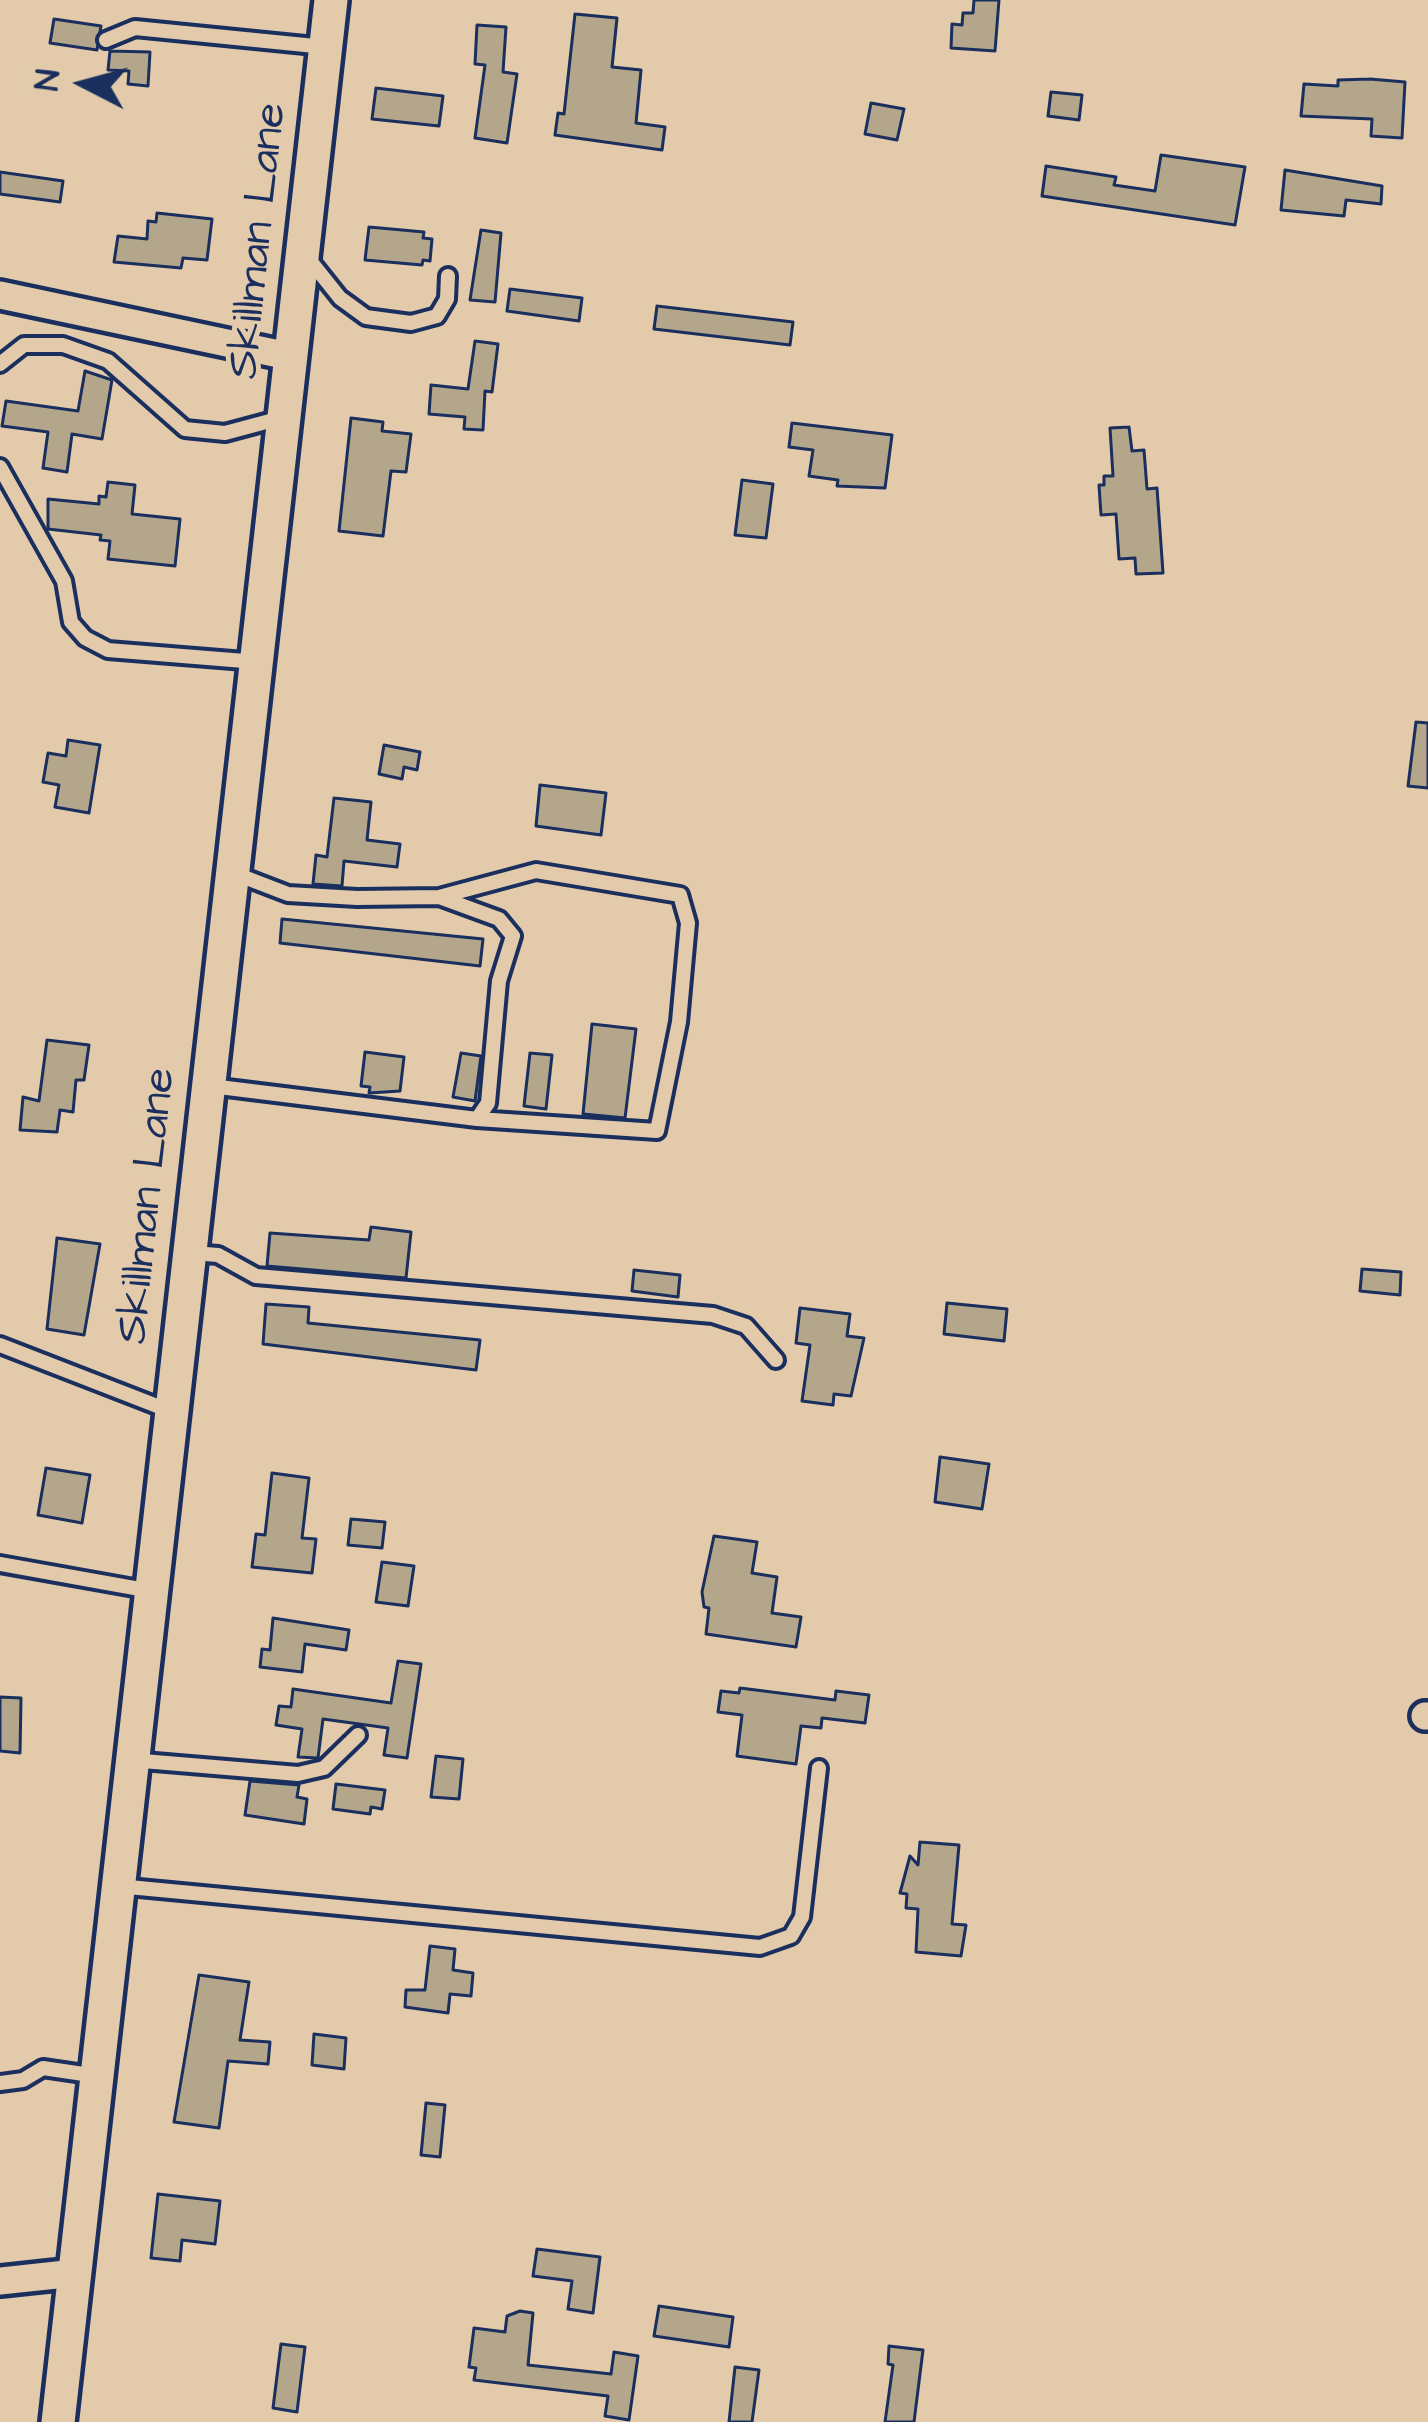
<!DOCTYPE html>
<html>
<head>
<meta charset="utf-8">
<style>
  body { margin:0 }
  #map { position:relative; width:1428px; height:2422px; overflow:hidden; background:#e2caab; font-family:"Architects Daughter",sans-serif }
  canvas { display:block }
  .north { position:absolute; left:24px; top:24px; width:120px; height:120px; -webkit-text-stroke:9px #e2caab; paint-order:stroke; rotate:276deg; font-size:33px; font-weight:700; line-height:48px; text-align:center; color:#1b2f5e }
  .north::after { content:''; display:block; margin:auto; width:42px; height:54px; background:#1b2f5e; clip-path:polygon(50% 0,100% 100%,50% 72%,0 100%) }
</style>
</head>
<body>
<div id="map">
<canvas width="1428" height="2422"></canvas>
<div class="north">N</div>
</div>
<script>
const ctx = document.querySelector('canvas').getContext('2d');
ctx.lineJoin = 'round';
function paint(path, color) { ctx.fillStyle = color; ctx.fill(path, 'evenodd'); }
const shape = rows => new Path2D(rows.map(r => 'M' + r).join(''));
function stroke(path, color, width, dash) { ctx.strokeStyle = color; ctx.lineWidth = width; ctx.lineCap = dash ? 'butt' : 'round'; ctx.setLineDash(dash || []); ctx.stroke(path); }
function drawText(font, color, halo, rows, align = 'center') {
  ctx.font = font + ' "Architects Daughter",sans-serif'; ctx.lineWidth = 10; ctx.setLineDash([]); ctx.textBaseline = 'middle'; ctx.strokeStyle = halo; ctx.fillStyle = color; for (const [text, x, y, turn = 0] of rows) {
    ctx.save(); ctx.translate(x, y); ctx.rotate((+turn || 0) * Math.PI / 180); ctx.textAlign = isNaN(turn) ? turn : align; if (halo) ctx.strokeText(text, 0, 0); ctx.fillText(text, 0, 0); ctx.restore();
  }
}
const building = shape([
  [974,0,999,0,995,51,951,48,952,24,962,25,963,13,973,13,974,0],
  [575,14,617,18,612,67,641,70,636,123,665,127,662,150,555,135,558,113,564,114,575,14],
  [54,19,101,26,97,50,50,43,54,19],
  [477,25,506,27,503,72,517,74,507,143,475,138,485,65,475,64,477,25],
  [110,51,150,52,148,86,128,84,129,71,108,70,110,51],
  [1370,79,1405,82,1402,138,1371,136,1372,119,1301,116,1304,84,1338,86,1338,80,1370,79],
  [376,88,443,96,439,126,372,119,376,88],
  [1051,92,1082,95,1079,120,1048,116,1051,92],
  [871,103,904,109,897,140,865,134,871,103],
  [1161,155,1245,167,1235,225,1042,196,1046,166,1116,177,1114,185,1155,191,1161,155],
  [1285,170,1382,186,1381,204,1346,200,1344,216,1281,210,1285,170],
  [0,172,63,181,60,202,0,194,0,172],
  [157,213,212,219,207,260,183,258,181,268,114,262,118,236,147,239,148,221,156,222,157,213],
  [369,227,424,232,423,238,432,239,430,261,423,260,422,265,365,260,369,227],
  [481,230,501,233,495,302,470,300,481,230],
  [510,289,582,298,579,321,507,311,510,289],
  [657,306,793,322,790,345,654,329,657,306],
  [475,341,498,344,492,392,485,391,483,430,464,429,465,417,429,414,431,385,468,389,475,341],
  [85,371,112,380,102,439,72,434,67,472,43,468,48,432,2,426,6,401,78,411,85,371],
  [351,418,383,422,382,431,411,434,406,472,391,471,383,536,339,531,351,418],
  [792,423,892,435,885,488,837,486,838,480,809,476,813,450,789,447,792,423],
  [1129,427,1132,451,1144,450,1147,489,1157,488,1163,573,1136,574,1135,558,1119,559,1116,514,1101,515,1099,485,1104,485,1104,476,1113,476,1110,428,1129,427],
  [742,480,773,484,766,538,735,535,742,480],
  [108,482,135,485,132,514,180,519,175,566,108,559,110,541,100,540,101,535,48,529,48,499,99,504,99,496,106,497,108,482],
  [1416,722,1428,723,1428,788,1408,786,1416,722],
  [68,740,100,745,89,813,55,807,59,785,43,782,48,753,66,756,68,740],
  [384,745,420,752,417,770,404,767,402,779,379,774,384,745],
  [540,785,606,793,601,835,536,826,540,785],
  [334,798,371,802,367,840,400,844,397,867,344,861,342,886,313,884,316,855,327,857,334,798],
  [282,919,483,939,480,966,280,943,282,919],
  [592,1024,636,1029,625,1118,583,1114,592,1024],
  [47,1040,89,1045,84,1080,76,1080,73,1112,60,1110,57,1132,20,1130,23,1097,39,1101,47,1040],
  [365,1052,404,1057,400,1091,369,1093,370,1087,361,1086,365,1052],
  [461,1053,481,1056,475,1101,453,1097,461,1053],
  [530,1053,552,1055,546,1109,524,1106,530,1053],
  [371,1227,411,1232,406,1278,267,1266,270,1233,369,1240,371,1227],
  [57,1238,100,1244,84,1335,47,1329,57,1238],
  [1362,1269,1401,1272,1400,1295,1360,1291,1362,1269],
  [634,1270,680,1275,678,1297,632,1291,634,1270],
  [947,1303,1007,1309,1004,1341,944,1334,947,1303],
  [266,1304,309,1307,308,1323,480,1340,476,1370,263,1344,266,1304],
  [800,1308,850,1314,847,1336,864,1338,851,1396,834,1394,833,1405,802,1401,810,1345,796,1343,800,1308],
  [940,1457,989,1464,982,1509,935,1502,940,1457],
  [46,1468,90,1475,82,1523,38,1515,46,1468],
  [272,1473,309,1478,302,1538,316,1539,312,1573,252,1567,256,1534,265,1535,272,1473],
  [351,1519,385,1522,382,1548,348,1545,351,1519],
  [714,1536,757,1542,752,1573,777,1577,772,1613,801,1617,796,1647,706,1634,709,1608,704,1607,702,1592,714,1536],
  [382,1562,414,1566,408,1606,376,1602,382,1562],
  [273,1618,349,1630,346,1650,305,1644,302,1672,260,1667,262,1649,270,1650,273,1618],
  [398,1661,421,1664,407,1758,384,1755,388,1728,323,1719,318,1758,298,1757,302,1729,276,1725,279,1706,291,1707,293,1689,391,1703,398,1661],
  [740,1688,835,1700,836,1691,869,1695,865,1723,822,1718,821,1728,801,1726,796,1764,737,1756,742,1715,718,1712,721,1691,739,1693,740,1688],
  [0,1697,21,1698,20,1753,0,1751,0,1697],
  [436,1756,463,1759,459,1799,431,1797,436,1756],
  [250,1781,299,1785,297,1797,307,1799,304,1824,245,1815,250,1781],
  [336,1784,385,1790,382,1809,371,1807,370,1814,333,1809,336,1784],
  [920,1842,959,1845,952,1924,966,1925,961,1956,916,1952,918,1909,906,1908,907,1894,900,1893,910,1856,918,1865,920,1842],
  [430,1946,455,1949,453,1970,473,1973,471,1996,450,1994,448,2013,405,2007,406,1990,425,1990,430,1946],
  [199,1975,249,1982,240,2040,270,2042,268,2064,228,2061,219,2128,174,2122,199,1975],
  [314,2034,346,2038,344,2069,312,2065,314,2034],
  [426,2103,445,2105,440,2157,421,2155,426,2103],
  [158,2194,220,2201,215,2244,182,2240,180,2261,151,2258,158,2194],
  [537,2249,600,2257,593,2313,568,2309,572,2281,533,2276,537,2249],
  [659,2306,733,2317,729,2347,654,2336,659,2306],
  [520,2311,533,2313,528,2365,611,2374,614,2352,638,2356,629,2420,605,2416,608,2396,474,2380,476,2368,469,2367,474,2328,505,2332,507,2316,520,2311],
  [281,2344,305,2347,297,2412,273,2408,281,2344],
  [889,2346,923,2350,914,2422,885,2422,893,2365,888,2364,889,2346],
  [735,2367,759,2370,752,2422,729,2422,735,2367]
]);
const service = shape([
  [106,40,135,28,325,47],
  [308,258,340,298,366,317,411,323,437,316,447,299,448,276],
  [0,364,24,345,63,345,108,361,185,429,225,433,281,418],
  [0,467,64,581,71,622,85,638,108,650,257,662],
  [439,897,499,919,513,936,499,981,488,1103,477,1119],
  [211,1086,477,1119,657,1131,679,1022,688,923,680,895,536,871,439,897,357,898,288,894,236,874],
  [193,1253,218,1255,256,1276,713,1315,746,1326,776,1360],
  [0,1345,170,1411],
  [0,1564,151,1591],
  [131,1760,298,1774,324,1768,358,1735],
  [118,1886,760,1947,791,1936,802,1917,819,1768],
  [0,2083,23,2080,43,2068,97,2076]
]);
const minor = shape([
  [0,295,293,357],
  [1425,1716,1428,1716],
  [0,2281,75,2273]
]);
const tertiary = shape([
  [58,2422,331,0]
]);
const streetNames = [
  ["Skillman Lane",260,241,-84],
  ["Skillman Lane",149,1206,-84]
];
paint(building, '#b4a68a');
stroke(building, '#1b2f5e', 3);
stroke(service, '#1b2f5e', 22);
stroke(minor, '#1b2f5e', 36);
stroke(tertiary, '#1b2f5e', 42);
stroke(service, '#e2caab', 14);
stroke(minor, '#e2caab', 27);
stroke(tertiary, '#e2caab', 33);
drawText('45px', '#1b2f5e', '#e2caab', streetNames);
</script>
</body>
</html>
